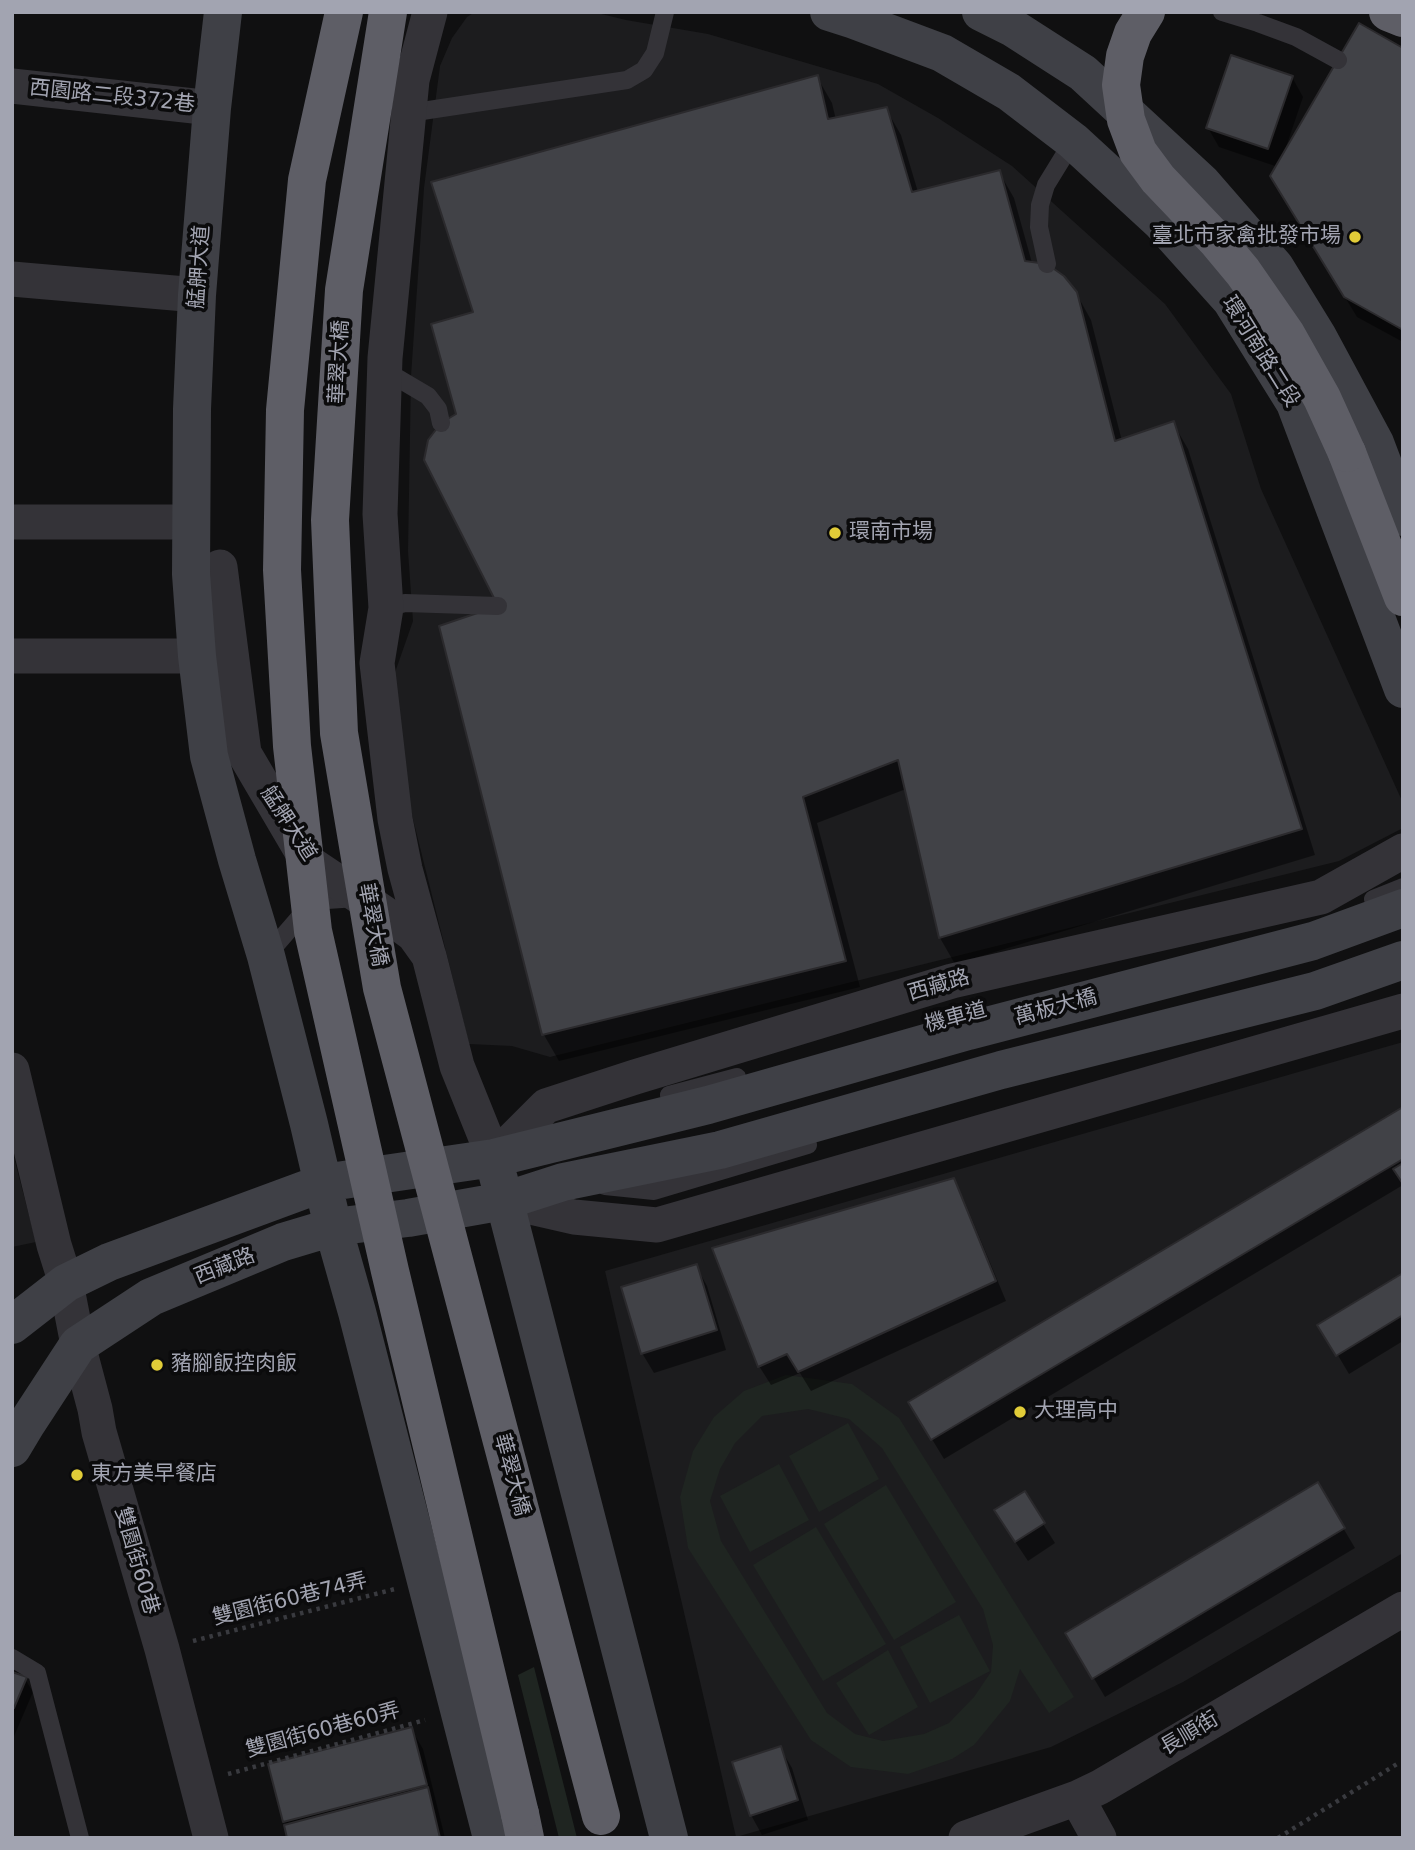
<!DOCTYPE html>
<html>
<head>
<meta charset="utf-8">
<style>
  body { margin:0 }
  #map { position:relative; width:1415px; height:1850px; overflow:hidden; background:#101011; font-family:"DejaVu Sans",sans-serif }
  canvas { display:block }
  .frame { position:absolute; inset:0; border:14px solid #a2a4b1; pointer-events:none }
</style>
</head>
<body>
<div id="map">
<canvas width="1415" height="1850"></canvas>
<div class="frame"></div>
</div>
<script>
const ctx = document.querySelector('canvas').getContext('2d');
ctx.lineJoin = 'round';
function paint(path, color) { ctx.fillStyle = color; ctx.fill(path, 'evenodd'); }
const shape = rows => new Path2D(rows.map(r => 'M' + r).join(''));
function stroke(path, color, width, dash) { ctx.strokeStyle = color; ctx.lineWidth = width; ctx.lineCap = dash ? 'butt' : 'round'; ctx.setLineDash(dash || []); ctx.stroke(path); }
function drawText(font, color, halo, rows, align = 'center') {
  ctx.font = font + ' "DejaVu Sans","Noto Sans TC",sans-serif'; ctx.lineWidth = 7; ctx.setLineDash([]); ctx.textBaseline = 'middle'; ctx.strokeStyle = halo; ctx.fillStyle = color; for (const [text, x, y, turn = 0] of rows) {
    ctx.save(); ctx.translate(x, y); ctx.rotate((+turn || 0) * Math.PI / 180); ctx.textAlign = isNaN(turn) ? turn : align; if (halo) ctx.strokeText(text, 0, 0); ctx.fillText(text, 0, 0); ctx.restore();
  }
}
const built = shape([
  [475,12,593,12,626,20,708,34,878,84,938,118,1012,166,1165,304,1231,394,1261,489,1403,803,1403,828,1339,861,550,1057,512,1046,469,1044,410,807,392,681,413,621,408,551,411,376,424,188,440,66,452,38,467,17],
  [1403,1042,1403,1553,1183,1682,1051,1747,736,1837,605,1271],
  [12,1150,36,1242,12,1247]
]);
const green = shape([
  [786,1375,852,1384,899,1418,1074,1697,1049,1713,1020,1669,1010,1701,974,1745,952,1759,908,1774,851,1767,811,1740,688,1548,680,1497,693,1451,714,1417,744,1391],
  [808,1409,849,1419,882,1448,983,1609,993,1645,991,1672,974,1697,949,1723,924,1734,883,1741,855,1734,827,1713,721,1541,710,1501,720,1469,735,1443,762,1416],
  [848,1423,879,1479,819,1512,789,1456],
  [779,1464,809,1520,750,1552,720,1496],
  [886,1485,956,1602,894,1640,824,1524],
  [816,1527,886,1644,823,1681,753,1565],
  [959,1615,990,1671,930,1703,900,1647],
  [888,1650,918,1707,869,1735,836,1683],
  [534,1667,577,1838,559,1838,518,1675]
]);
const shadow = shape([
  [1403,50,1403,342,1357,317,1284,196,1278,167,1219,147,1208,128,1292,77,1303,97,1284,153],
  [817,77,832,103,836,120,886,109,901,135,918,192,999,172,1014,198,1032,263,1076,293,1091,320,1122,441,1173,423,1188,449,1315,855,955,964,940,938,906,789,817,823,860,987,559,1061,544,1035,441,627,501,607,458,415,475,313],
  [1403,1109,1403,1185,944,1459,910,1403],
  [953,1180,964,1200,1006,1301,811,1391,800,1373,771,1385,759,1366],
  [696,1266,707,1286,726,1350,654,1373,642,1353],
  [1403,1275,1403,1341,1349,1374,1320,1325],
  [1317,1484,1355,1548,1105,1697,1067,1633],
  [1043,1524,1055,1543,1028,1561,1008,1531],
  [12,1673,25,1679,33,1692,12,1741],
  [411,1729,423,1749,445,1838,289,1838,287,1826,284,1821],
  [780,1748,792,1768,808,1820,762,1835,751,1815]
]);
const building = shape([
  [1359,23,1403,48,1403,330,1344,297,1270,176,1359,23],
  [1231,55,1293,76,1268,149,1206,128,1231,55],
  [818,75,828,119,887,107,912,192,1000,170,1025,261,1047,264,1064,276,1077,292,1115,441,1174,421,1302,829,939,938,898,760,803,797,846,961,542,1035,439,626,498,606,424,460,428,440,441,423,456,414,431,324,473,312,431,182,818,75],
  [1403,1107,1403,1159,931,1440,908,1402,1403,1107],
  [1403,1163,1403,1184,1393,1169,1403,1163],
  [954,1178,996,1281,798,1372,787,1354,758,1367,712,1248,954,1178],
  [697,1264,717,1330,641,1354,621,1287,697,1264],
  [1403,1273,1403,1315,1336,1356,1317,1325,1403,1273],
  [1318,1482,1345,1528,1092,1679,1065,1633,1318,1482],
  [1025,1491,1045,1523,1015,1542,994,1510,1025,1491],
  [12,1672,27,1677,14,1708,12,1708,12,1672],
  [412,1727,427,1785,283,1822,268,1764,412,1727],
  [781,1746,798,1800,750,1816,732,1762,781,1746],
  [428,1787,440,1838,287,1838,284,1825,428,1787]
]);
const path = shape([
  [193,1641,395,1589],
  [228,1774,425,1720],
  [1278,1838,1397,1764]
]);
const lane = shape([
  [1222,12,1258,23,1296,37,1338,60],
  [409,113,627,80,644,70,655,53,665,12],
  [1047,264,1039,227,1040,205,1046,185,1073,141],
  [384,370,428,396,438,409,441,423],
  [386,608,405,603,498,606],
  [1373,899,1403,887],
  [267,955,299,918,327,900,357,898],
  [669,1095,737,1077],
  [605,1186,654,1191,808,1145],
  [12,1658,37,1673,80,1838]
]);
const street = shape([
  [12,86,212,108],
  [12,279,197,295],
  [12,522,190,522],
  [220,567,244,753,308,862,384,913,414,935,429,956,457,1066,494,1158,546,1106,635,1077,952,981,1321,897,1403,851],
  [12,656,197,656],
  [428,953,405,869,395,819,377,663,386,608,380,514,385,358,412,80,430,12],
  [12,1070,54,1245,66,1283,78,1345,95,1409,99,1432,162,1649,211,1838],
  [504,1201,574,1217,657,1225,1403,1011],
  [1077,1798,1099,1838],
  [966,1838,1077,1798,1100,1787,1403,1609]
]);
const secondary = shape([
  [223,12,212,108,197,295,192,409,191,574,197,656,209,756,237,860,266,956,309,1124,333,1227,357,1312,492,1838],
  [829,12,854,20,942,53,1009,92,1073,141,1161,222,1231,300,1295,403,1403,689],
  [981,12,1013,28,1083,73,1202,183,1275,267,1318,337,1375,443,1403,517],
  [498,1176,669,1838],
  [12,1325,66,1283,109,1262,323,1183,494,1158,708,1105,968,1031,1313,941,1403,908],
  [12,1448,27,1423,78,1345,151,1297,283,1242,333,1227,408,1218,504,1201,563,1182,720,1150,1001,1070,1315,991,1403,960]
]);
const highway = shape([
  [1388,12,1403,18],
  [1347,453,1403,597],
  [520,1814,525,1838]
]);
const highwayBridge = shape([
  [344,12,307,180,285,410,282,570,292,746,313,931,390,1271,520,1814],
  [388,12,344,290,330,520,339,733,382,988,601,1816],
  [1146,12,1133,33,1125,56,1121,85,1126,120,1138,152,1158,179,1218,242,1243,272,1286,334,1322,398,1347,453]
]);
const markers = [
  [1355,237,7,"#e1cc38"],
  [835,533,7,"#e1cc38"],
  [157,1365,7,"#e1cc38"],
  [1020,1412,7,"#e1cc38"],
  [77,1475,7,"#e1cc38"]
];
const streetNames = [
  ["西園路二段372巷",112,97,6],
  ["艋舺大道",200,267,-86],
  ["環河南路二段",1260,352,58],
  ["華翠大橋",340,362,-87],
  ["艋舺大道",288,824,57],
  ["華翠大橋",372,925,80],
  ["西藏路",939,986,-16],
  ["萬板大橋",1056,1008,-15],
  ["機車道",956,1018,-15],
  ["西藏路",225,1267,-22],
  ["華翠大橋",511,1475,75],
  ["雙園街60巷",136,1561,74],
  ["雙園街60巷74弄",290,1600,-14],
  ["雙園街60巷60弄",323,1731,-15],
  ["長順街",1190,1734,-31]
];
const poiNames = [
  ["臺北市家禽批發市場",1341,237,"right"],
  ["環南市場",849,533],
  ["豬腳飯控肉飯",171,1365],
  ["大理高中",1034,1412],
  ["東方美早餐店",91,1475]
];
paint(built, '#1c1c1e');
paint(green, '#1f2521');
paint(shadow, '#0007');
paint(building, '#414247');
stroke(building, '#2b2a2d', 2);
stroke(path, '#393a3f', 4.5, [3.5, 5]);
stroke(lane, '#343338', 18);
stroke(street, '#343338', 35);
stroke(secondary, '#3f4046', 38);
stroke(highway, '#5e5e66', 38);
stroke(highwayBridge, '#5e5e66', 38);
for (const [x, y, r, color] of markers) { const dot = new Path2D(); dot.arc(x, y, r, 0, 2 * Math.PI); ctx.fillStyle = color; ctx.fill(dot); stroke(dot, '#0b0b0c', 2.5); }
drawText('21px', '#a2a4b1', '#0b0b0c', streetNames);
drawText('21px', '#a2a4b1', '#0b0b0c', poiNames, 'left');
</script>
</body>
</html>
